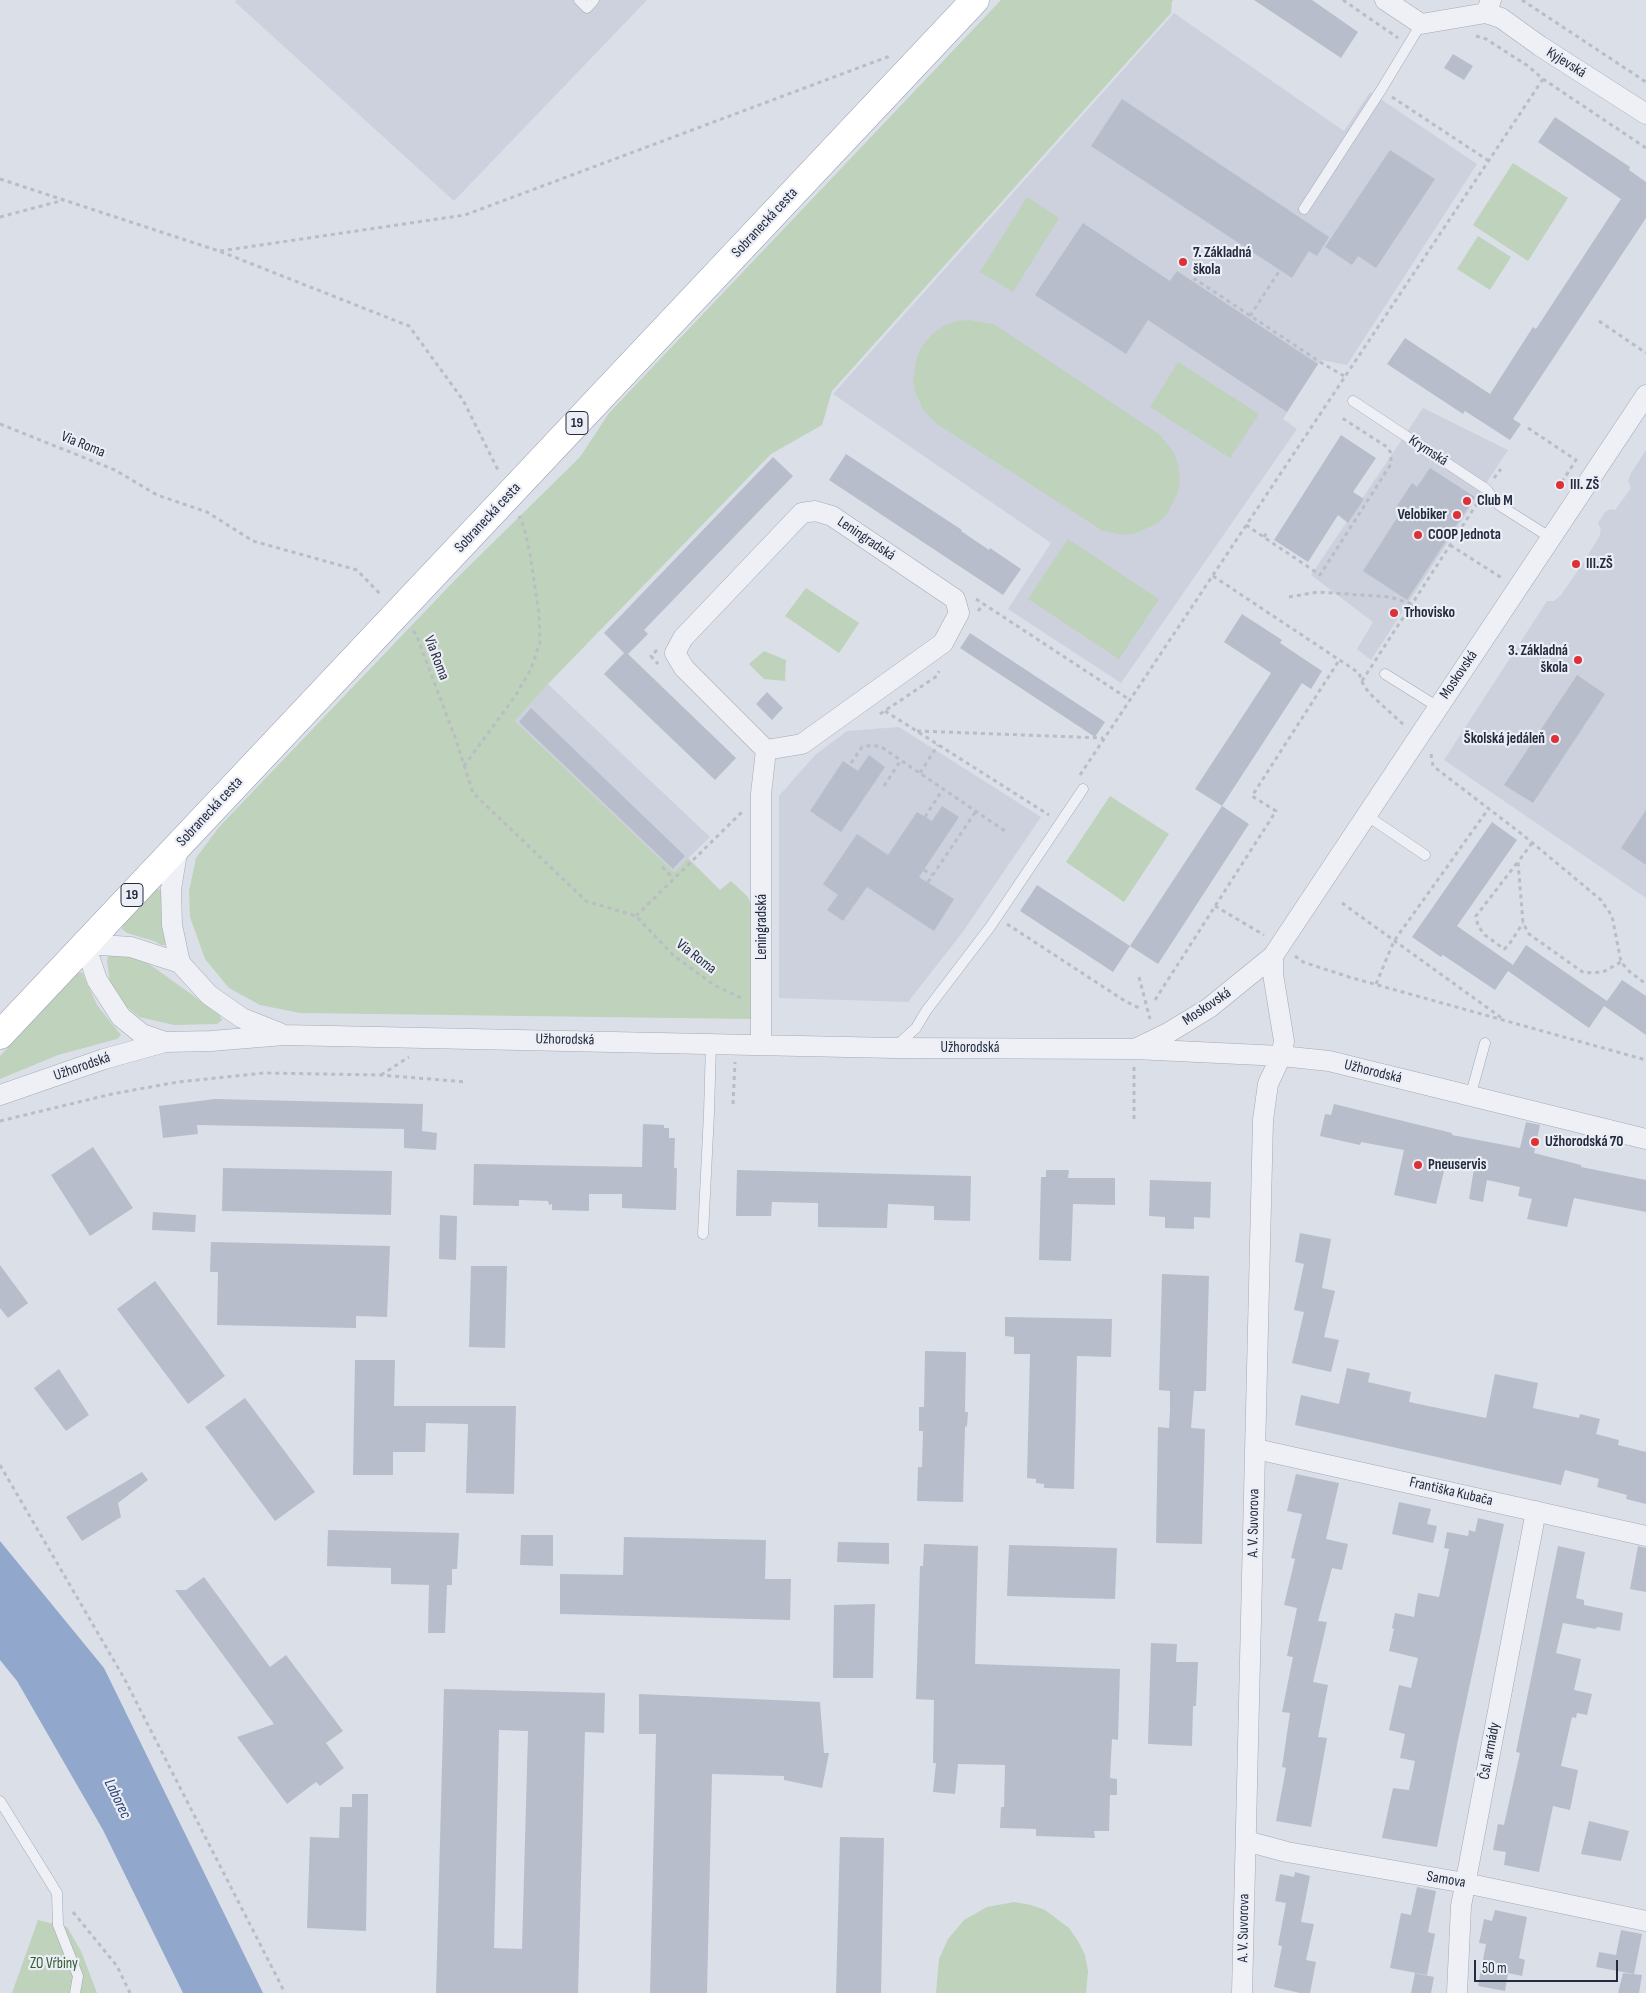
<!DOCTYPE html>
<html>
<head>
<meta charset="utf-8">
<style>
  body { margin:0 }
  #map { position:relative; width:1646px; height:1993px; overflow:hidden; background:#dbdfe8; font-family:"Sofia Sans Condensed",sans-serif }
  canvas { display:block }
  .scale { position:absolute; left:1474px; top:1960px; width:144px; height:22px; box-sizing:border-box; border:2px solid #242b3f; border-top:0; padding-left:6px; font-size:15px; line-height:18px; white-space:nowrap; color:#242b3f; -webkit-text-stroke:4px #ebeef5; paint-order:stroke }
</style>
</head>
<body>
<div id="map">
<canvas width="1646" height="1993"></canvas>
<div class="scale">50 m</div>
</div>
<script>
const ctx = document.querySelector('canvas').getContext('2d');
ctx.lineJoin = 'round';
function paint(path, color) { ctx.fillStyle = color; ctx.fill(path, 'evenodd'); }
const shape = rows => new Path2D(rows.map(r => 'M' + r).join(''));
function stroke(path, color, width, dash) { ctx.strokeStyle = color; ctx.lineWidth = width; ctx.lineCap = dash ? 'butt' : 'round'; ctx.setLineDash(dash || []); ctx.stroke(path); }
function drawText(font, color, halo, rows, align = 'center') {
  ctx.font = font + ' "Sofia Sans Condensed",sans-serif'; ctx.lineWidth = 4.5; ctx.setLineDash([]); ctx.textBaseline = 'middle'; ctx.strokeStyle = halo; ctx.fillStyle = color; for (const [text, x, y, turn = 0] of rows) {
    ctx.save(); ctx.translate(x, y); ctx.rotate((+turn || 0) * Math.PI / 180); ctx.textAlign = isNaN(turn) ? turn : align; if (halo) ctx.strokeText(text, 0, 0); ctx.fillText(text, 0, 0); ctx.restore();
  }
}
const built = shape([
  [237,0,647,0,454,201,235,2],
  [1174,13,1344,131,1370,92,1477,164,1347,365,1322,360,1318,364,1283,419,1297,429,1121,683,1008,609,1051,543,833,394],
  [1423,408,1508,450,1371,660,1357,649,1373,622,1311,575],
  [1646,450,1646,898,1444,760,1547,601,1554,601,1561,595,1581,566,1599,537,1601,530,1598,523,1605,512,1611,509,1615,510,1631,488,1628,481,1631,473],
  [548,684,710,837,674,872,515,721],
  [899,727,1041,817,962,933,908,1002,779,998,779,796,815,755,847,731]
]);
const green = shape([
  [1001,0,1174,0,1172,1,1171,13,832,391,822,425,771,454,548,684,515,721,674,872,688,858,720,890,731,881,748,897,752,908,751,1019,300,1013,260,1005,229,988,205,959,190,917,189,891,196,858,219,827,456,579,580,457,609,413],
  [1513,163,1568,198,1528,261,1473,225],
  [1027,197,1059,218,1013,292,980,272],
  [1478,236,1511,257,1490,290,1457,269],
  [969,320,993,324,1003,330,1160,435,1174,453,1178,464,1180,478,1178,493,1167,514,1158,523,1136,533,1125,535,1103,531,937,424,924,411,915,392,913,380,917,356,923,345,932,334,944,326,956,321],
  [1178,362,1259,414,1230,458,1150,407],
  [1068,539,1159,599,1119,659,1028,599],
  [806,588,859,623,839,653,785,616],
  [764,651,786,660,785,681,764,679,749,664],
  [1110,796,1169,834,1124,902,1066,862],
  [160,889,162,894,167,941,166,945,161,945,154,941,127,933,122,929,123,925,156,890],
  [116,954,136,958,149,964,219,1014,222,1020,217,1024,174,1025,139,1017,123,1004,110,982,107,961,108,956],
  [82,972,97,1005,121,1035,117,1039,58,1055,0,1079,0,1056,77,974],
  [1014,1902,1031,1905,1045,1910,1069,1928,1078,1941,1085,1955,1088,1971,1086,1993,936,1993,939,1959,948,1939,964,1920,987,1907],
  [38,1920,67,1927,81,1951,97,1993,12,1993]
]);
const water = shape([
  [0,1541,104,1668,263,1993,183,1993,103,1830,17,1681,0,1660]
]);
const building = shape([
  [1254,0,1312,0,1358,32,1341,58],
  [1453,54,1473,66,1464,80,1444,68],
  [1122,99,1329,237,1317,256,1309,251,1292,278,1091,146],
  [1555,117,1630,167,1629,170,1646,182,1646,218,1513,419,1521,424,1510,440,1465,411,1463,414,1387,364,1405,338,1490,394,1533,327,1536,329,1621,199,1538,142],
  [1390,150,1435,179,1376,268,1358,256,1352,265,1325,247],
  [1083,223,1170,281,1177,271,1318,364,1287,412,1148,320,1126,354,1035,295],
  [1341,435,1376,458,1353,492,1364,499,1348,523,1338,515,1308,562,1274,540],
  [846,454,962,530,961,531,989,550,990,548,1021,569,1003,595,829,480],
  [773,457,793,476,644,630,648,634,628,654,736,758,715,780,604,674,624,653,604,633],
  [1430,468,1475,497,1407,600,1363,571,1401,512,1395,509,1412,483,1417,487],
  [1242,614,1282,640,1280,643,1322,671,1311,689,1302,683,1222,806,1195,789,1271,673,1224,642],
  [970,633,1105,722,1095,737,960,648],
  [1577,675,1605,694,1533,803,1504,785],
  [767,692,783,708,772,720,756,704],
  [531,708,685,856,673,869,519,722],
  [869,755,885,767,841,832,810,811,843,761,858,771],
  [942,806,959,817,919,877,954,899,934,931,867,887,843,921,827,910,838,895,823,884,857,834,888,855,917,812,932,821],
  [1222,806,1249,824,1158,964,1130,946],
  [1646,810,1646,865,1621,848],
  [1492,822,1517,840,1457,926,1513,965,1526,945,1607,1001,1604,1005,1622,980,1646,996,1646,1035,1604,1006,1589,1028,1508,971,1495,990,1443,955,1441,957,1412,937],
  [1037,885,1130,946,1113,972,1020,911],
  [215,1099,423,1104,422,1131,437,1133,436,1150,404,1148,404,1129,197,1125,198,1134,163,1138,159,1106],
  [1334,1104,1452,1133,1452,1135,1520,1148,1526,1122,1540,1125,1534,1153,1581,1165,1581,1167,1646,1180,1646,1212,1574,1198,1567,1227,1527,1219,1532,1199,1518,1196,1520,1187,1487,1180,1483,1202,1469,1199,1474,1169,1446,1163,1436,1204,1394,1195,1404,1150,1361,1142,1360,1145,1320,1136,1325,1114,1331,1115],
  [643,1124,664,1125,664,1128,669,1128,669,1138,675,1138,674,1168,677,1168,676,1210,622,1208,622,1194,589,1194,589,1211,552,1210,552,1204,549,1205,548,1201,519,1200,519,1206,473,1205,474,1164,642,1167],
  [93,1147,133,1208,90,1236,51,1175],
  [223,1168,392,1171,391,1215,222,1211],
  [737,1170,971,1176,970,1221,934,1220,934,1206,888,1204,887,1228,818,1227,818,1203,772,1202,771,1216,736,1216],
  [1046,1170,1069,1170,1068,1178,1115,1178,1115,1205,1073,1204,1071,1261,1039,1260,1041,1177,1046,1177],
  [1150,1180,1211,1182,1210,1218,1194,1217,1194,1229,1165,1228,1165,1217,1149,1216],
  [153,1212,196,1215,195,1232,152,1230],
  [440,1215,457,1216,456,1260,439,1259],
  [1300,1233,1331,1239,1322,1288,1335,1291,1324,1337,1339,1340,1331,1372,1292,1363,1304,1312,1294,1310,1304,1264,1295,1262],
  [211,1242,390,1246,387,1317,356,1316,356,1328,217,1325,218,1272,210,1272],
  [0,1265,28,1303,8,1318,0,1308],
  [471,1266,507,1266,505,1348,469,1347],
  [1162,1274,1209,1276,1206,1391,1194,1391,1191,1428,1205,1429,1202,1544,1156,1543,1158,1427,1169,1428,1170,1411,1170,1391,1159,1390],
  [155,1281,225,1376,188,1404,117,1309],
  [1005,1317,1112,1319,1111,1357,1077,1356,1074,1489,1044,1488,1044,1484,1036,1483,1036,1479,1027,1478,1030,1354,1014,1354,1014,1337,1005,1336],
  [925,1351,966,1352,965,1412,968,1412,967,1426,965,1427,963,1502,917,1501,918,1467,922,1467,923,1431,919,1431,919,1407,924,1407],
  [355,1360,395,1360,394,1406,516,1406,514,1494,466,1493,468,1424,426,1423,425,1452,393,1452,393,1475,353,1475],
  [1347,1368,1370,1373,1368,1382,1411,1392,1409,1402,1486,1418,1495,1374,1538,1383,1533,1408,1579,1418,1580,1414,1600,1419,1596,1434,1619,1440,1618,1445,1646,1452,1646,1504,1626,1499,1627,1495,1597,1487,1599,1479,1565,1470,1561,1485,1295,1425,1301,1395,1339,1404],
  [59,1369,89,1415,66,1431,34,1388],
  [245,1398,315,1492,275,1521,205,1427],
  [142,1472,148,1480,118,1503,121,1517,82,1541,66,1517],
  [1296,1474,1339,1483,1326,1539,1348,1544,1342,1570,1332,1568,1318,1621,1327,1622,1313,1682,1328,1685,1318,1737,1327,1738,1311,1827,1276,1821,1286,1768,1282,1767,1290,1713,1282,1712,1293,1657,1287,1656,1297,1608,1284,1605,1295,1559,1291,1558,1302,1514,1287,1511],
  [1399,1502,1431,1509,1427,1524,1437,1526,1433,1543,1392,1534],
  [1478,1518,1504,1524,1457,1745,1437,1847,1382,1838,1393,1788,1409,1790,1415,1761,1400,1758,1405,1734,1389,1730,1399,1685,1411,1688,1418,1658,1389,1651,1394,1629,1392,1628,1395,1613,1414,1617,1418,1593,1439,1597,1449,1549,1444,1548,1447,1532,1468,1536,1469,1530,1475,1532],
  [328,1530,459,1533,457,1569,452,1569,452,1585,447,1585,445,1633,428,1633,429,1585,391,1584,391,1568,327,1566],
  [521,1535,553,1535,553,1566,520,1565],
  [624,1537,766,1540,765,1579,791,1579,790,1620,560,1614,560,1574,623,1575],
  [838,1542,889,1543,889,1564,837,1562],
  [924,1544,978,1546,975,1664,1120,1669,1118,1740,1112,1739,1110,1778,1117,1779,1117,1795,1110,1795,1109,1831,1094,1831,1095,1838,1036,1836,1036,1829,1000,1828,1001,1807,1004,1807,1005,1765,958,1764,955,1794,933,1792,936,1763,933,1763,934,1700,916,1699,920,1566,923,1566],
  [1009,1545,1117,1548,1115,1599,1007,1596],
  [1558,1546,1585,1552,1576,1598,1584,1600,1584,1605,1623,1613,1620,1631,1597,1627,1596,1629,1563,1623,1556,1653,1581,1659,1574,1690,1592,1694,1587,1715,1577,1713,1576,1718,1572,1717,1561,1766,1578,1770,1570,1810,1553,1806,1539,1872,1504,1865,1506,1852,1493,1850,1498,1824,1504,1825,1520,1753,1516,1752],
  [1638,1546,1646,1548,1646,1592,1630,1589],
  [204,1577,270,1667,286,1655,343,1731,326,1743,344,1768,320,1786,316,1782,287,1804,237,1737,274,1724,175,1590,186,1590],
  [875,1604,873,1678,833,1678,834,1605],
  [1151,1643,1177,1644,1176,1662,1198,1662,1196,1706,1193,1706,1192,1746,1148,1744],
  [444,1689,605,1693,604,1733,585,1732,578,1993,436,1993],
  [499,1730,528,1731,522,1949,494,1948],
  [639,1694,820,1702,824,1753,829,1753,822,1788,784,1780,784,1776,712,1774,707,1993,650,1993,656,1734,639,1734],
  [352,1794,368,1794,366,1931,307,1928,310,1837,339,1838,340,1807,352,1807],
  [1589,1821,1629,1831,1621,1861,1581,1854],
  [840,1837,884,1838,881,1993,836,1993],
  [1295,1872,1310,1876,1301,1922,1314,1924,1306,1960,1316,1962,1310,1993,1300,1993,1274,1987,1282,1946,1278,1945,1286,1903,1275,1901,1280,1874,1294,1877],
  [1417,1887,1436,1891,1428,1932,1435,1934,1427,1975,1390,1968,1401,1913,1411,1915],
  [1495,1910,1527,1917,1519,1958,1525,1960,1522,1976,1508,1973,1505,1991,1478,1986,1486,1944,1479,1943,1484,1919,1492,1921],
  [1621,1930,1642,1934,1634,1974,1596,1967,1599,1952,1616,1955],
  [1415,1973,1434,1977,1431,1993,1411,1993],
  [1623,1973,1642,1975,1639,1993,1618,1993]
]);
const path = shape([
  [1343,0,1398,38],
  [1522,0,1646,82],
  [1476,36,1486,39,1528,66,1543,79,1646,148],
  [1392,97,1489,161],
  [0,179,219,251,409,326,463,400,499,472],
  [0,217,64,200],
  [220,251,465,215,890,56],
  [1181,301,1195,279,1320,362,1344,376],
  [1250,316,1280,270],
  [1599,321,1646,353],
  [0,424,115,470,157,495,207,512,253,541,357,570,382,596],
  [1528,428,1576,460,1560,485],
  [1494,478,1501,469],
  [1246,525,1320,575,1391,464,1391,453,1387,447,1342,418],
  [1264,537,1268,531],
  [1450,545,1502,578],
  [1213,576,1359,673,1362,682,1369,693,1405,726],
  [1289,597,1318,592,1390,597,1412,604],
  [976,599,1130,700],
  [978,611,984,604],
  [413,631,416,634,456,740,473,793,586,901,636,916,673,955,714,985,743,999],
  [657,650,651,656,658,664],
  [1362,681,1478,502],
  [885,711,1049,815],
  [880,714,937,676,939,671],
  [917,731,1103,738],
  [1431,754,1433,766,1523,835,1601,900,1612,916,1621,962,1630,972,1646,984],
  [851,763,862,747,873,745,883,748,1008,833],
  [464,766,516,695,531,669,540,642,539,613,530,554,524,527,519,516],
  [920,773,938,745],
  [1080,775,1543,79],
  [884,786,901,760],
  [925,817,943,789],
  [1532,843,1518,862,1523,923,1529,934,1584,973,1603,972,1621,962],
  [1517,863,1476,916,1478,926,1485,935,1504,949,1508,946,1523,923],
  [662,867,673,878],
  [924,870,932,875],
  [928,882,976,811],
  [1342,903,1503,1019],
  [1215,906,1264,935],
  [636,916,743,811],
  [1007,924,1125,1001,1139,1008],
  [1295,956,1303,962,1349,977,1646,1060],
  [1139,977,1150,1019],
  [1376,984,1394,941,1489,808],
  [1155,1000,1276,811,1252,796,1340,659],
  [381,1075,409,1057],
  [733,1104,735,1062],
  [1134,1119,1134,1067],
  [0,1121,112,1094,178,1082,264,1073,380,1075,467,1082],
  [0,1465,124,1678,285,1993],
  [73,1912,117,1966,130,1993]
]);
const service = shape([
  [579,0,587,8,594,0],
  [1304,209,1381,90,1421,24],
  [1353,401,1486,489,1499,505,1551,538],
  [1385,674,1438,707],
  [1366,815,1425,855],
  [896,1046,916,1028,926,1011,990,927,1083,789],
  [1470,1097,1485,1043],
  [703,1234,709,1113,711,1043],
  [0,1801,57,1893,58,1925,78,1976,75,1993]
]);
const minor = shape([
  [1385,0,1421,24,1486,13,1491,0],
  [1486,13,1501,18,1540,46,1646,114],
  [815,511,832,516,955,599,959,613,943,643,802,744,766,750,684,668,675,653,683,638,802,513,815,511],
  [178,847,171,889,172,925,180,963],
  [165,1042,142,1034,121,1017,97,980,85,944,131,947,180,963,209,995,242,1018,280,1033],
  [761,1044,761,794,766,750],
  [1137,1048,1168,1033,1209,1008,1273,956,1646,395],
  [0,1095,104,1059,165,1042,211,1041,284,1035,894,1048,1135,1049,1281,1056,1329,1061,1646,1139],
  [1256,1449,1646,1536],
  [1246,1841,1287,1852,1465,1883,1646,1921],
  [1242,1993,1263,1120,1268,1084,1281,1056,1284,1041,1273,974,1273,956],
  [1457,1993,1461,1906,1536,1511]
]);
const primary = shape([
  [0,1035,975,0]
]);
const markers = [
  [1183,262,5,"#dc3137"],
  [1560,485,5,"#dc3137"],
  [1467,501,5,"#dc3137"],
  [1457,515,5,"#dc3137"],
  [1418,535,5,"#dc3137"],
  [1576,564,5,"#dc3137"],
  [1394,613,5,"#dc3137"],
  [1578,660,5,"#dc3137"],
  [1555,739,5,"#dc3137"],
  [1535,1142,5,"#dc3137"],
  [1418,1165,5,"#dc3137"]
];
const shields = [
  [577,423,22],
  [132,895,22]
];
const shieldNames = [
  ["19",577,423],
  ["19",132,895]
];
const streetNames = [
  ["Kyjevská",1566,63,32],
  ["Sobranecká cesta",765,223,-47],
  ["Via Roma",83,445,22],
  ["Krymská",1428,451,33],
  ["Sobranecká cesta",488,518,-47],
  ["Leningradská",866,539,34],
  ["Via Roma",436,658,69],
  ["Moskovská",1459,675,-56],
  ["Sobranecká cesta",210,812,-47],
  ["Leningradská",762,927,-90],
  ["Via Roma",696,957,38],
  ["Moskovská",1207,1007,-34],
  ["Užhorodská",565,1040,1],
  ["Užhorodská",970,1048],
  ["Užhorodská",82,1067,-19],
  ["Užhorodská",1373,1072,14],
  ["Františka Kubača",1451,1492,13],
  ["A. V. Suvorova",1254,1523,-89],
  ["Čsl. armády",1490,1751,-79],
  ["Samova",1446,1880,10],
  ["A. V. Suvorova",1244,1928,-89]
];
const poiNames = [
  ["7. Základná",1193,253],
  ["škola",1193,270],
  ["III. ZŠ",1570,485],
  ["Club M",1477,501],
  ["Velobiker",1447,515,"right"],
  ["COOP Jednota",1428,535],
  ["III.ZŠ",1586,564],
  ["Trhovisko",1404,613],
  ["3. Základná",1568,651,"right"],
  ["škola",1568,668,"right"],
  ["Školská jedáleň",1545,739,"right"],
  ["Užhorodská 70",1545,1142],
  ["Pneuservis",1428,1165]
];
const parkNames = [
  ["ZO Vŕbiny",54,1964]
];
const waterNames = [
  ["Laborec",117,1799,64]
];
paint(built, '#cdd1dd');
paint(green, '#bfd2bb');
paint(water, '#92a7cc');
paint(building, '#b8bdcb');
stroke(service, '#a4a9b5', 11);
stroke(minor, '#a4a9b5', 21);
stroke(primary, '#99a1b4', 29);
stroke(path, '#b9bdc6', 3, [4, 4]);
stroke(service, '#eef0f6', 10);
stroke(minor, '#eef0f6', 20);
stroke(primary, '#fff', 28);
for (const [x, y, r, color] of markers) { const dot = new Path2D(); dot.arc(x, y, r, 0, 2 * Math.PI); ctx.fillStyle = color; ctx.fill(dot); stroke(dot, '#ebeef5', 2); }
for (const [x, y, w] of shields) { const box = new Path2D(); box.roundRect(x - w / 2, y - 11.5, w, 23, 4); ctx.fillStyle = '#ebeef5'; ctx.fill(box); stroke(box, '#242b3f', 1); }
drawText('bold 14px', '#242b3f', null, shieldNames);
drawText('15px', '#242b3f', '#ebeef5', streetNames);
drawText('bold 15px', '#242b3f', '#ebeef5', poiNames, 'left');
drawText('15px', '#335c30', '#ebeef5', parkNames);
drawText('italic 16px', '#2a4377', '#ebeef5', waterNames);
</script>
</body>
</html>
